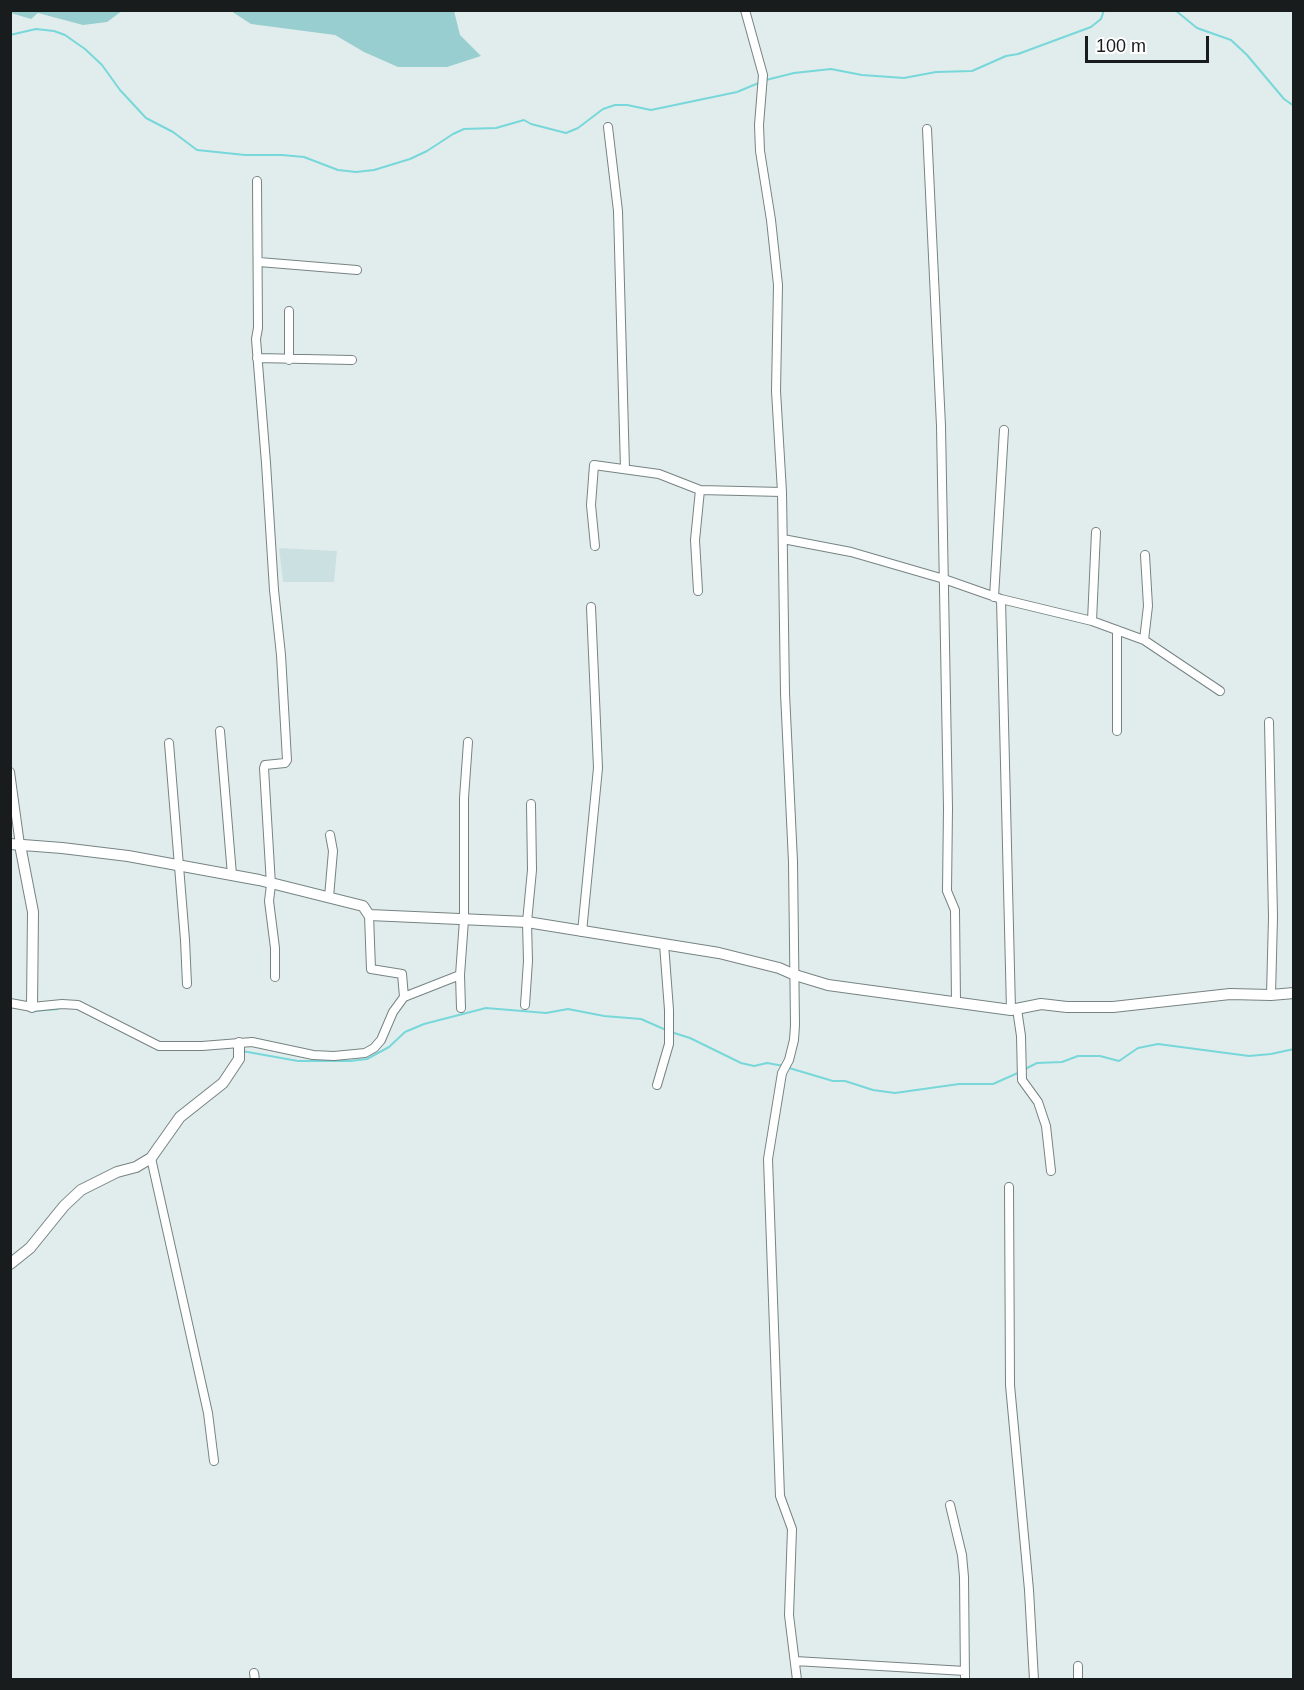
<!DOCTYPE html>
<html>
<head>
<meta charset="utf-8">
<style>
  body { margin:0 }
  #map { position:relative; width:1304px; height:1690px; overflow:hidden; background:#e1eded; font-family:Helvetica,sans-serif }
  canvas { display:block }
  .frame { position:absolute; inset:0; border:12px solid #181c1c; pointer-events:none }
  .scale { position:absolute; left:1085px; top:36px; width:124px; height:27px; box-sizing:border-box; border:3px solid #181c1c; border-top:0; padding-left:8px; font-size:18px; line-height:21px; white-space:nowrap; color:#181c1c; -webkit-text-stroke:4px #fff; paint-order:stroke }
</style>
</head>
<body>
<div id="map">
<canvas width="1304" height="1690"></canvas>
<div class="frame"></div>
<div class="scale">100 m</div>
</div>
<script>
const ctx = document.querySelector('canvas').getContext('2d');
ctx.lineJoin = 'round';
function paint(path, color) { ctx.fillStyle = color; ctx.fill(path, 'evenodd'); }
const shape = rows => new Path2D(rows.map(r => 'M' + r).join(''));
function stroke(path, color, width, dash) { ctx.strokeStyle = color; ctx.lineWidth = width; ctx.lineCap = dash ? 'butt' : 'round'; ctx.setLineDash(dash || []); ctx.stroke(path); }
const built = shape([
  [279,548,337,551,334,582,283,582]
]);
const green = shape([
  [11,10,122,10,122,11,107,22,83,25,38,13,31,19,11,13],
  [231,11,454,11,460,35,481,56,447,67,398,67,364,52,335,35,251,24]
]);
const stream = shape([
  [1175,10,1197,28,1231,40,1247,55,1284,99,1294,106],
  [10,35,36,29,54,31,65,35,85,49,102,65,120,90,146,118,173,132,197,150,245,155,282,155,304,157,338,170,356,172,374,170,410,159,427,151,453,134,464,129,496,128,524,120,531,124,566,133,578,128,603,109,615,105,627,105,651,110,737,92,761,82],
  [766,80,794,73,831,69,862,75,904,78,936,72,972,71,1006,56,1018,54,1091,27,1101,19,1104,10],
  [34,1011,58,1009],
  [671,1032,690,1038,741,1063,754,1066,767,1063,784,1066],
  [242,1051,298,1061,350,1061,367,1059,389,1047,405,1032,424,1024,486,1008,546,1013,568,1009,604,1016,641,1019,666,1030],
  [789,1068,833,1081,845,1081,873,1090,895,1093,959,1084,993,1084,1020,1072],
  [1025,1069,1037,1063,1062,1062,1078,1056,1100,1056,1119,1061,1138,1048,1158,1044,1249,1056,1271,1054,1294,1049]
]);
const minor = shape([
  [745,10,763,75,759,125,760,151,771,220,778,285,776,391,782,492,785,693,793,862,795,1025,794,1040,789,1060,782,1073,768,1159,780,1496,792,1529,789,1615,797,1680],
  [608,127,618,211,625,469],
  [927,129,941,426,948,808,947,891,955,910,956,1002],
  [257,181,258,328,256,339,266,463,274,590,281,655,287,760,285,763,265,765,264,768,271,885,269,901,275,948,275,977],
  [259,262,357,270],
  [257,358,352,360],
  [289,360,289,311],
  [783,539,851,552,944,579,1001,599,1092,621,1144,640,1220,691],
  [595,546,591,505,594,465,659,474,700,490,782,492],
  [698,591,695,540,700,490],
  [994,597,1004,430],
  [1001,599,1011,1010],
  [1092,621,1096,532],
  [1117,630,1117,731],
  [1144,640,1148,606,1145,555],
  [1269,722,1273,917,1271,995],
  [220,731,232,875],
  [169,743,185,940,187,984],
  [10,772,20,845],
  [329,897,333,851,330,835],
  [369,915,371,969,402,974,404,997],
  [582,932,598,768,591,607],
  [10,1003,32,1007,62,1004,78,1005,159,1046,202,1046,252,1042,313,1055,334,1056,365,1053,374,1048,381,1040,393,1012,404,997,460,975],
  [525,1005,528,961,527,922,532,870,531,804],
  [461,1008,460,975,464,920,464,798,468,742],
  [1017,1009,1021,1036,1022,1080,1038,1102,1046,1126,1051,1171],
  [657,1085,669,1044,669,1010,664,944],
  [151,1158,208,1413,214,1461],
  [1009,1187,1010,1385,1029,1590,1034,1680],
  [950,1505,962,1555,964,1577,965,1680],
  [795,1661,965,1671],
  [1078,1666,1078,1680],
  [254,1673,255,1680]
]);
const tertiary = shape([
  [10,844,62,848,128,856,259,880,363,906,369,915,527,922,719,953,779,968,795,975,828,985,1011,1010,1041,1004,1067,1007,1113,1007,1230,994,1271,995,1294,993],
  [20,845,33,912,32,1007],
  [10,1264,30,1248,64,1206,81,1190,117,1172,136,1167,151,1158,180,1117,223,1083,239,1059,239,1043]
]);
paint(built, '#cbe1e1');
paint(green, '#98cecf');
stroke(stream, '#78d7d9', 2);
stroke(minor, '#778383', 10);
stroke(tertiary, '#778383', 12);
stroke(minor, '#fff', 8);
stroke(tertiary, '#fff', 10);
</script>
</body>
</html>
